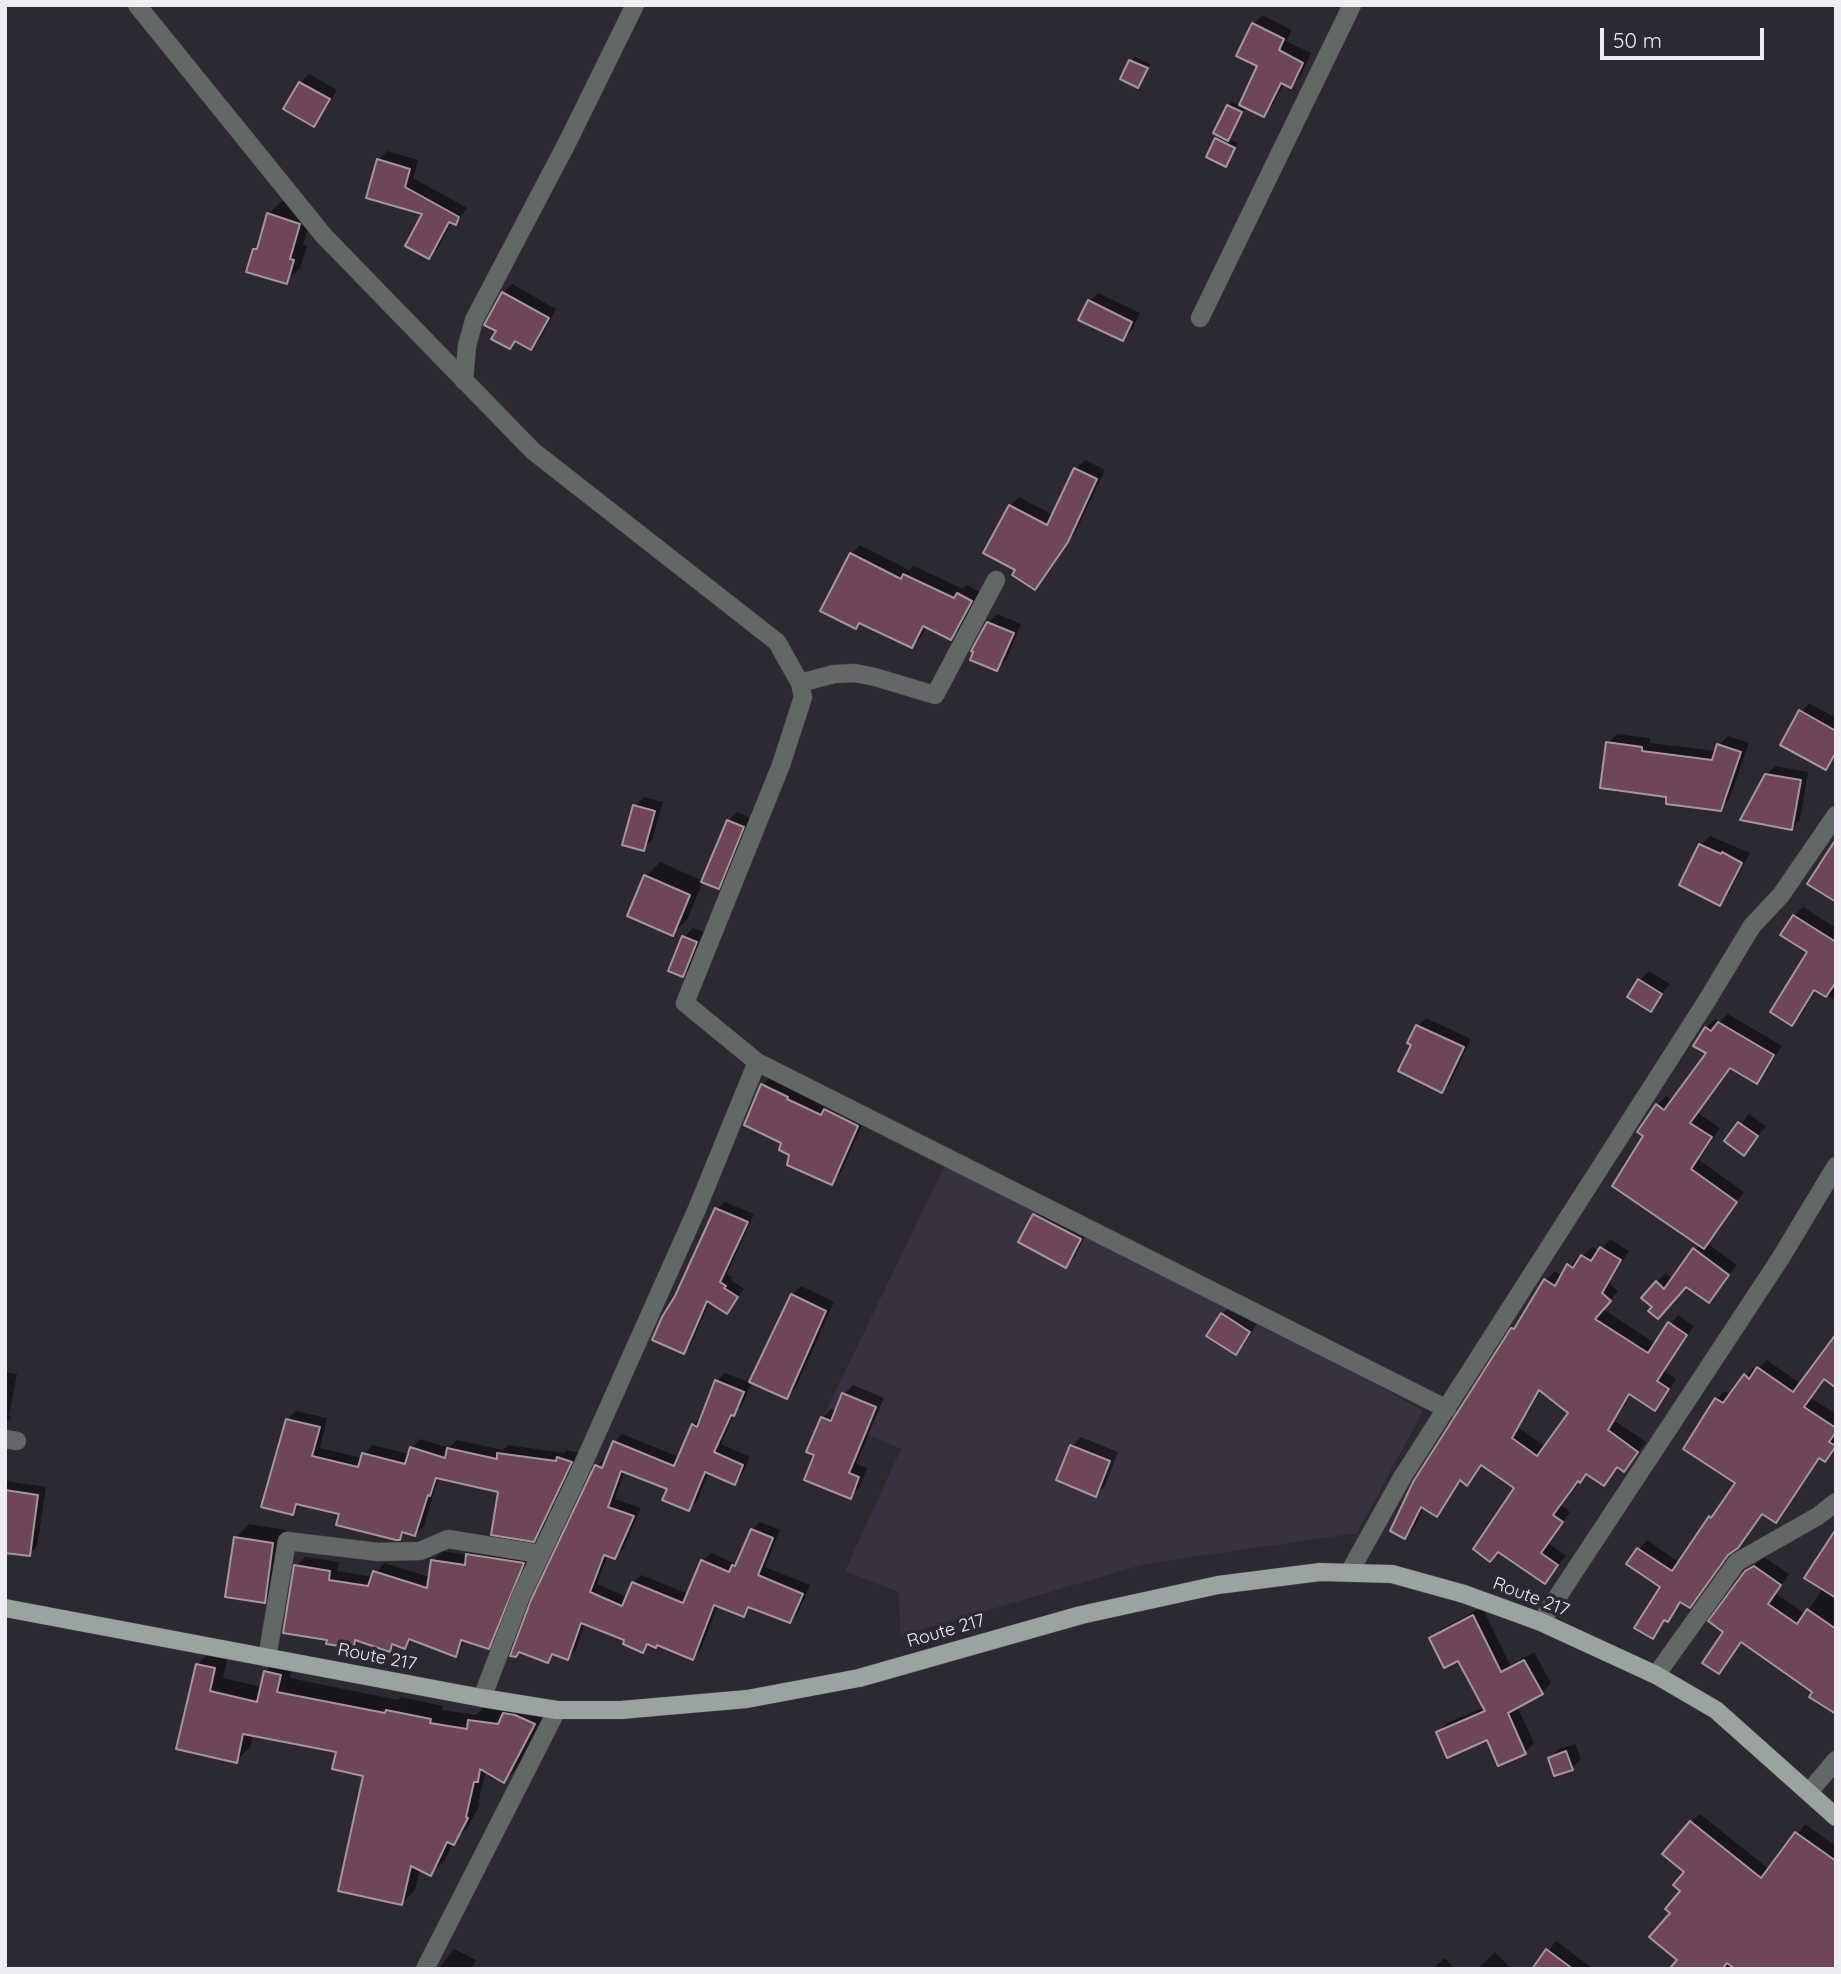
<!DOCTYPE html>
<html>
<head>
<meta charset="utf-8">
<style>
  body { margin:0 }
  #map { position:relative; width:1841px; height:1974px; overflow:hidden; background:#2d2933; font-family:Quicksand,sans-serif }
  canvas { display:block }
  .frame { position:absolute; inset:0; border:7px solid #efecf3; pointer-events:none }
  .scale { position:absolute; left:1600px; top:28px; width:164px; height:32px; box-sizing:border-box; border:4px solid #efecf3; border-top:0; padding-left:9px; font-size:21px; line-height:24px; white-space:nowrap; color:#efecf3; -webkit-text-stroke:5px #2d2933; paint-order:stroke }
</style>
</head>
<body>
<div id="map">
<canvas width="1841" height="1974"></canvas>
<div class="frame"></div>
<div class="scale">50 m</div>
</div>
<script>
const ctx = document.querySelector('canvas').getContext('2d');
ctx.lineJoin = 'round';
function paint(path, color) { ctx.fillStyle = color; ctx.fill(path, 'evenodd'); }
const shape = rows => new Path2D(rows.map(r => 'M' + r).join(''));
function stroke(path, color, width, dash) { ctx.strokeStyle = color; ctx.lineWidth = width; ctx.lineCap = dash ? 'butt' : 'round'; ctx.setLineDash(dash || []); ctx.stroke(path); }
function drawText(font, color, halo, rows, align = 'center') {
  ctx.font = font + ' Quicksand,sans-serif'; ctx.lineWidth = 7; ctx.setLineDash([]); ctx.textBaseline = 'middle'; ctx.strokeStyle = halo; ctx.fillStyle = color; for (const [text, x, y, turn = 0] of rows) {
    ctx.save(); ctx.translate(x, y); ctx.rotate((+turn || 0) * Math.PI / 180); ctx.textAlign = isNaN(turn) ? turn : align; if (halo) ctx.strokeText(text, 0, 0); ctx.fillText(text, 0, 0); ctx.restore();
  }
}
const built = shape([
  [945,1165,1260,1319,1423,1411,1357,1533,1145,1564,900,1636,899,1592,845,1571,901,1449,824,1415]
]);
const shadow = shape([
  [1262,15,1292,30,1286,41,1311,53,1300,77,1291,86,1284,83,1272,106,1263,115,1246,106,1228,139,1238,143,1226,164,1216,139,1220,135,1228,106,1232,102,1240,106,1260,65,1253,24],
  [1135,57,1150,64,1138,86,1131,61],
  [309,74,337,90,322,116,314,125,300,83],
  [387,151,418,160,413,178,467,208,456,223,452,221,438,248,429,257,425,213,378,160],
  [283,200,313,211,303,245,307,246,300,268,286,282,254,250,260,244,269,214],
  [512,284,556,309,540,339,531,348,517,341,510,347,498,330,503,293],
  [1098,293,1140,313,1132,330,1123,339,1089,302],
  [1085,460,1105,470,1076,531,1044,579,1035,588,1017,570,985,552,1010,506,1019,497,1053,515,1076,469],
  [860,545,909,570,914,566,963,589,967,585,980,592,960,629,951,638,927,625,921,637,912,646,861,622,855,627,851,554],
  [997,614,1021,624,1006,660,997,669,988,623],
  [1809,703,1836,718,1836,756,1825,768,1801,712],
  [1617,734,1650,738,1650,743,1717,751,1719,745,1728,736,1749,743,1729,800,1720,809,1668,796,1608,743],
  [1775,766,1808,772,1800,820,1791,829,1766,775],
  [644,797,663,802,652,840,643,849,635,806],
  [737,812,751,818,727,878,718,887,728,821],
  [1710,836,1750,853,1728,895,1719,904,1701,845],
  [660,862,703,881,687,920,673,933,646,876],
  [1803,907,1836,928,1836,1001,1817,989,1801,1015,1792,1024,1809,952,1794,916],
  [693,928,705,933,692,966,683,975,684,937],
  [1649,971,1670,984,1650,1009,1640,980],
  [1728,1014,1782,1046,1765,1073,1756,1082,1732,1067,1698,1113,1720,1128,1699,1160,1744,1192,1707,1243,1737,1265,1709,1301,1687,1285,1654,1306,1657,1282,1666,1273,1673,1280,1700,1244,1646,1135,1657,1105,1666,1096,1673,1101,1708,1052,1706,1028,1715,1019,1720,1022],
  [1426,1018,1471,1039,1450,1083,1442,1091,1410,1042,1418,1026],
  [771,1076,866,1117,840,1174,831,1183,791,1154,784,1142,763,1085],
  [1749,1114,1766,1126,1744,1153,1727,1141],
  [725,1202,754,1214,727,1274,732,1278,731,1280,744,1289,726,1312,710,1301,691,1344,684,1352,717,1209],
  [1043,1206,1088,1230,1075,1257,1066,1266,1034,1215],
  [1610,1239,1629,1251,1609,1283,1618,1291,1603,1309,1656,1344,1678,1315,1694,1326,1664,1371,1676,1379,1664,1400,1655,1409,1632,1393,1615,1421,1646,1442,1624,1470,1619,1466,1603,1484,1587,1473,1561,1505,1570,1512,1548,1543,1566,1556,1544,1582,1517,1487,1483,1464,1467,1483,1462,1480,1445,1505,1437,1514,1424,1507,1414,1528,1405,1537,1513,1329,1522,1319,1546,1280,1555,1271,1562,1276,1578,1256,1581,1258,1592,1247,1599,1251],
  [1542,1389,1571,1413,1546,1447,1519,1428],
  [801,1286,834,1302,796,1387,787,1396,752,1381,742,1406,735,1412,721,1444,750,1457,742,1475,734,1483,709,1471,697,1501,689,1509,669,1488,625,1471,615,1499,641,1508,623,1549,615,1557,608,1555,597,1584,627,1597,633,1583,641,1575,689,1594,703,1561,711,1553,736,1564,740,1559,752,1530,760,1522,780,1530,765,1567,810,1585,798,1613,790,1621,752,1606,743,1615,718,1605,701,1649,693,1658,658,1644,651,1643,643,1651,627,1639,585,1622,576,1650,567,1658,555,1653,548,1661,521,1651,516,1656,597,1466,605,1458,608,1459,614,1442,622,1434,679,1457,693,1425,701,1417,717,1381,725,1373,751,1383,792,1295],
  [1231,1305,1258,1322,1245,1344,1236,1353,1222,1314],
  [1767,1360,1801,1384,1826,1378,1811,1398,1836,1414,1836,1448,1825,1460,1821,1457,1784,1513,1776,1521,1763,1513,1746,1538,1732,1551,1698,1598,1690,1606,1682,1601,1675,1612,1666,1619,1652,1636,1662,1586,1628,1563,1647,1540,1680,1563,1738,1483,1717,1399,1725,1391,1731,1395,1753,1368,1757,1370],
  [5,1372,17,1374,9,1415,12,1417,5,1424],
  [853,1385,884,1398,856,1464,867,1468,859,1488,850,1497,822,1418,831,1409,837,1411,844,1394],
  [296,1411,327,1418,320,1448,362,1458,372,1445,410,1454,412,1448,420,1439,449,1448,457,1440,503,1450,508,1445,564,1453,567,1450,579,1453,543,1531,534,1540,500,1491,441,1477,435,1488,424,1526,415,1534,406,1532,399,1538,341,1513,302,1503,293,1513,287,1420],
  [1081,1437,1118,1452,1105,1486,1096,1495,1072,1446],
  [5,1481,46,1487,37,1546,29,1554,5,1551],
  [249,1524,286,1530,278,1587,264,1601,235,1538],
  [1836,1532,1836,1628,1814,1691,1743,1642,1719,1672,1726,1631,1746,1572,1764,1557,1789,1574,1776,1594,1806,1614,1823,1588],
  [477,1545,532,1554,498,1637,488,1647,466,1640,455,1655,413,1639,405,1647,395,1644,390,1650,360,1639,353,1646,296,1566,305,1557,339,1562,337,1571,373,1577,384,1563,430,1577,433,1561,442,1551,467,1555],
  [1482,1607,1510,1665,1534,1652,1551,1683,1542,1692,1517,1706,1534,1743,1525,1752,1488,1738,1438,1732,1447,1723,1485,1707,1459,1658,1431,1639,1440,1630],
  [211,1651,228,1655,223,1678,262,1687,265,1672,279,1658,293,1661,290,1678,398,1700,401,1697,443,1706,442,1710,476,1715,484,1707,508,1710,547,1710,517,1768,503,1781,486,1771,478,1803,480,1804,467,1829,453,1842,445,1860,431,1874,420,1868,415,1890,402,1903,365,1774,338,1751,253,1734,250,1747,236,1761,197,1665],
  [1575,1744,1581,1759,1572,1768,1550,1758,1559,1749],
  [1700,1814,1770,1870,1805,1824,1836,1846,1836,1969,1672,1969,1680,1960,1672,1913,1682,1891,1686,1872,1691,1822],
  [1556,1941,1593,1969,1534,1969],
  [454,1949,476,1960,471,1969,439,1969],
  [1495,1952,1511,1969,1478,1969],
  [1445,1958,1454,1969,1433,1969]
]);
const building = shape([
  [1252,23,1284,39,1279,50,1303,63,1291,88,1281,83,1264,117,1239,105,1257,66,1236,56,1252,23],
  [1129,60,1148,68,1138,88,1120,79,1129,60],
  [299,82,330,99,314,127,283,109,299,82],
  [1227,105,1242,112,1228,141,1213,133,1227,105],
  [1215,138,1235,148,1226,167,1206,157,1215,138],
  [377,159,410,169,405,187,459,217,456,225,449,222,429,259,405,246,422,214,366,198,377,159],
  [267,213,300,224,290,259,294,260,287,284,246,272,253,249,257,249,267,213],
  [502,292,549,318,531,350,515,341,510,349,491,339,496,331,484,325,502,292],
  [1088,300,1132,322,1123,341,1078,320,1088,300],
  [1074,468,1097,479,1068,542,1035,590,1012,575,1015,570,983,553,1009,505,1047,525,1074,468],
  [850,553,901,579,903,574,954,598,957,593,972,601,951,640,923,626,912,648,859,623,856,629,820,611,850,553],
  [987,622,1014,633,997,671,970,660,973,652,971,651,987,622],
  [1799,710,1836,731,1836,752,1826,770,1780,745,1799,710],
  [1606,742,1642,747,1642,751,1712,760,1717,744,1741,752,1721,811,1666,804,1666,797,1600,788,1606,742],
  [1765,774,1801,780,1792,830,1740,820,1765,774],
  [633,805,655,811,644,851,622,845,633,805],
  [727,820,744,827,719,889,701,882,727,820],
  [1836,839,1836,902,1807,884,1836,839],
  [1699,844,1721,854,1722,852,1742,863,1720,906,1679,885,1699,844],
  [644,875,690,895,673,936,627,916,644,875],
  [1793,915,1836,942,1836,982,1826,997,1814,990,1792,1026,1770,1012,1807,952,1780,935,1793,915],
  [682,936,697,942,683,977,668,971,682,936],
  [1638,979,1662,994,1651,1012,1627,997,1638,979],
  [1718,1022,1774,1055,1757,1084,1730,1068,1690,1123,1712,1137,1691,1169,1737,1202,1704,1249,1612,1186,1643,1136,1637,1132,1656,1104,1664,1110,1706,1053,1693,1046,1705,1027,1711,1031,1718,1022],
  [1416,1025,1464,1047,1442,1093,1398,1071,1411,1045,1407,1043,1416,1025],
  [761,1084,788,1097,787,1099,821,1115,824,1109,858,1126,832,1185,787,1165,789,1155,779,1150,781,1143,744,1125,761,1084],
  [1738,1122,1758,1136,1744,1156,1724,1141,1738,1122],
  [715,1208,748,1222,720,1282,726,1286,724,1288,738,1297,727,1314,707,1301,684,1354,652,1340,662,1317,675,1296,715,1208],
  [1033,1214,1081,1239,1066,1268,1018,1242,1033,1214],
  [1600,1247,1621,1260,1602,1293,1611,1301,1595,1319,1648,1353,1668,1322,1687,1335,1657,1381,1669,1389,1655,1411,1629,1394,1608,1430,1638,1452,1624,1472,1617,1467,1604,1486,1586,1474,1580,1483,1578,1481,1553,1515,1563,1522,1541,1553,1558,1565,1545,1584,1498,1552,1490,1562,1473,1549,1514,1488,1481,1465,1467,1486,1460,1480,1437,1517,1421,1507,1405,1539,1390,1531,1413,1482,1511,1328,1514,1329,1544,1279,1555,1286,1567,1264,1573,1268,1581,1255,1591,1261,1600,1247],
  [1539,1390,1568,1413,1537,1456,1512,1438,1539,1390],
  [1693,1248,1729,1275,1709,1303,1686,1287,1658,1319,1648,1311,1652,1307,1641,1298,1656,1281,1664,1289,1693,1248],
  [791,1294,826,1311,787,1399,749,1382,791,1294],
  [1221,1313,1250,1332,1236,1355,1206,1336,1221,1313],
  [1836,1334,1836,1388,1824,1379,1804,1407,1836,1428,1836,1432,1829,1442,1836,1446,1825,1462,1819,1458,1776,1523,1762,1514,1738,1548,1728,1555,1690,1608,1680,1602,1668,1622,1664,1620,1653,1639,1634,1628,1660,1587,1626,1564,1637,1548,1672,1571,1709,1516,1711,1518,1735,1483,1683,1449,1715,1398,1723,1403,1744,1374,1749,1379,1757,1367,1793,1392,1836,1334],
  [715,1380,744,1392,734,1416,731,1415,714,1452,743,1465,735,1485,705,1472,689,1511,662,1500,667,1489,621,1471,608,1507,634,1516,615,1559,604,1555,590,1592,622,1606,632,1582,683,1603,701,1560,729,1572,732,1565,735,1566,751,1529,773,1538,758,1575,803,1594,790,1623,748,1607,744,1617,714,1605,693,1660,657,1645,656,1648,647,1644,643,1653,623,1644,624,1640,581,1623,568,1660,552,1654,548,1663,519,1652,516,1657,510,1656,531,1600,595,1465,602,1468,613,1441,674,1466,692,1424,697,1427,715,1380],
  [842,1393,876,1407,849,1473,859,1477,851,1499,804,1480,814,1455,806,1452,821,1417,831,1421,842,1393],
  [286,1419,320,1427,312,1456,358,1467,362,1453,405,1464,410,1447,445,1458,447,1448,497,1459,497,1453,556,1461,557,1457,572,1462,534,1542,491,1535,498,1492,436,1478,430,1496,428,1495,415,1536,402,1532,400,1540,396,1540,336,1525,339,1514,296,1504,293,1515,261,1507,286,1419],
  [1070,1445,1110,1461,1096,1497,1056,1480,1070,1445],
  [5,1490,38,1495,30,1556,5,1553,5,1490],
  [1836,1529,1836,1598,1804,1578,1836,1529],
  [234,1537,273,1543,265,1603,225,1597,234,1537],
  [466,1554,524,1563,489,1649,461,1640,456,1657,409,1639,405,1649,392,1644,390,1652,355,1640,354,1648,326,1644,327,1640,283,1633,294,1565,330,1571,329,1580,368,1586,373,1571,427,1588,431,1560,465,1565,466,1554],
  [1754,1566,1781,1585,1768,1604,1797,1624,1807,1609,1836,1629,1836,1714,1809,1697,1812,1692,1741,1642,1719,1674,1702,1663,1723,1632,1708,1621,1745,1571,1754,1566],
  [1473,1615,1501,1672,1524,1660,1543,1694,1508,1713,1526,1754,1498,1766,1487,1740,1447,1758,1436,1732,1485,1711,1458,1661,1444,1668,1429,1638,1473,1615],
  [196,1664,215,1668,210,1691,257,1702,264,1671,281,1675,277,1692,385,1713,386,1710,431,1719,430,1723,467,1729,468,1720,498,1724,503,1713,515,1715,535,1724,504,1783,480,1769,478,1782,474,1782,466,1817,468,1818,454,1845,447,1842,431,1876,411,1866,402,1905,338,1891,363,1776,332,1769,336,1752,243,1734,237,1763,176,1749,196,1664],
  [1566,1751,1573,1770,1554,1776,1548,1758,1566,1751],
  [1690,1821,1761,1878,1795,1832,1836,1861,1836,1969,1735,1969,1727,1963,1722,1969,1669,1969,1677,1960,1649,1937,1670,1913,1665,1909,1680,1891,1673,1885,1684,1872,1662,1854,1690,1821],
  [1546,1949,1573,1969,1532,1969,1546,1949]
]);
const minor = shape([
  [137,5,324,236,533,451,777,642,800,683,803,697,781,765,685,1003,757,1062,1447,1409],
  [1200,318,1352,5],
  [464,381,467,346,474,320,566,145,635,5],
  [800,683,834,674,855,673,875,677,935,695,996,580],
  [5,1439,17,1441],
  [1350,1571,1403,1476,1706,1002,1752,926,1781,895,1836,815],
  [1541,1622,1780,1259,1836,1166],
  [267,1658,287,1541,378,1552,420,1551,448,1539,540,1554],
  [1656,1675,1737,1562,1818,1516,1836,1502],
  [482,1698,521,1596,580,1471,697,1209,757,1062],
  [1809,1792,1836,1760],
  [425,1969,557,1710]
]);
const major = shape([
  [5,1608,482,1698,557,1710,621,1710,747,1699,859,1678,1081,1615,1218,1585,1320,1572,1392,1574,1464,1594,1541,1622,1656,1675,1716,1710,1836,1817]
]);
const streetNames = [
  ["Route 217",1531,1597,21],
  ["Route 217",946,1631,-16],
  ["Route 217",377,1657,11]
];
paint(built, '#383141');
paint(shadow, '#0007');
paint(building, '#6e4657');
stroke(building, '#a4969b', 2);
stroke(minor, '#48444e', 19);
stroke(major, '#48444e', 19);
stroke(minor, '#626865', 18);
stroke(major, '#98a49d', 18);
drawText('18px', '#efecf3', '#2d2933', streetNames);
</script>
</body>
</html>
